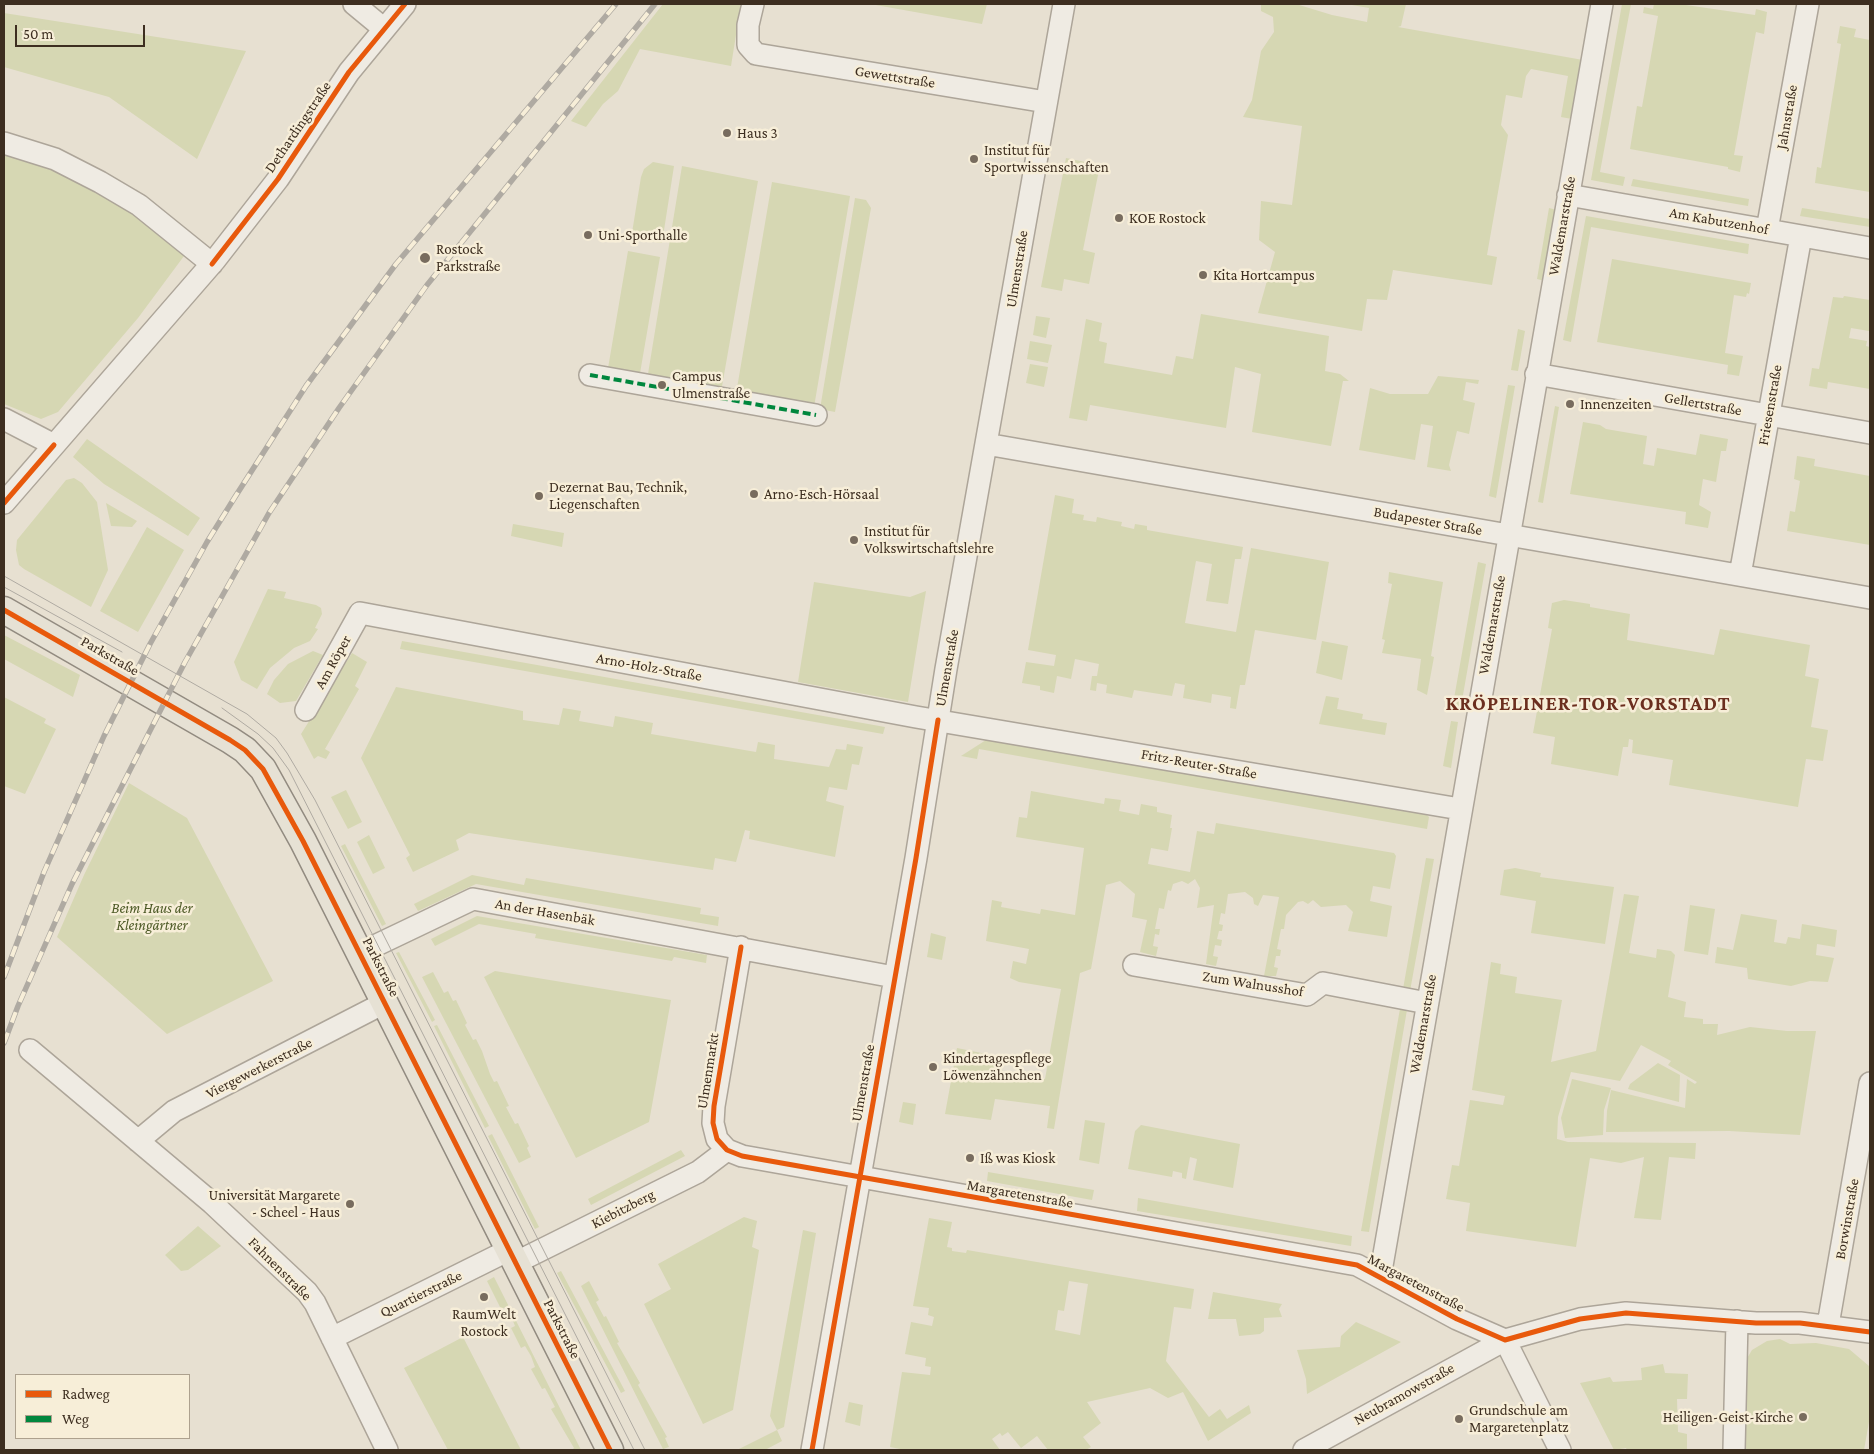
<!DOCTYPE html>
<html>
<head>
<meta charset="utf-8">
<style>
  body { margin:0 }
  #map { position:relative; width:1874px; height:1454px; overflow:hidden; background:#e7e0d1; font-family:"Crimson Pro",serif }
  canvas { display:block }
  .frame { position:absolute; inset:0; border:5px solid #3d2e20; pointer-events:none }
  .legend { position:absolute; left:15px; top:1374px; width:175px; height:65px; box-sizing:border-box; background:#f7eed8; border:1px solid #ada18e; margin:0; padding:6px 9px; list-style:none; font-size:15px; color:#3d2e20 }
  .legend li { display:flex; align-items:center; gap:10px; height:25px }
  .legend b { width:25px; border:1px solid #ada18e }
  .scale { position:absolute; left:15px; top:25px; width:130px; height:22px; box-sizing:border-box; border:2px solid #3d2e20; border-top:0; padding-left:6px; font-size:15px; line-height:18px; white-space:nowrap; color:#3d2e20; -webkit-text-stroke:4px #f7eed8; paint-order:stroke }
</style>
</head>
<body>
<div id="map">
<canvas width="1874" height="1454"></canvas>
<div class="frame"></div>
<ul class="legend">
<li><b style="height:6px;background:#e8590c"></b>Radweg</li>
<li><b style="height:6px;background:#00873e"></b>Weg</li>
</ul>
<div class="scale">50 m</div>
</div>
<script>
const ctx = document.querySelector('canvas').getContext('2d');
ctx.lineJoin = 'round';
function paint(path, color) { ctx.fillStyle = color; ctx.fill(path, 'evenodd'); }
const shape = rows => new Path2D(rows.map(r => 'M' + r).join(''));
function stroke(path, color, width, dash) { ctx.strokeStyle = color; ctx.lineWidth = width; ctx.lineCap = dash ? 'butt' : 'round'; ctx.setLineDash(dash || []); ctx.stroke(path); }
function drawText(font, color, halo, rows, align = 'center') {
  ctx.font = font + ' "Crimson Pro",serif'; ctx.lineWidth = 5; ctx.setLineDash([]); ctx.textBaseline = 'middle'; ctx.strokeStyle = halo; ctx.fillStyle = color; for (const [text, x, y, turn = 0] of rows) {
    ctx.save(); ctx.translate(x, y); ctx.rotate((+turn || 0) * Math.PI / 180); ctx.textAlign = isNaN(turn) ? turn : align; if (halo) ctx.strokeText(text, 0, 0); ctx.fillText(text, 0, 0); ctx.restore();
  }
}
const green = shape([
  [663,4,741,4,731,66,640,49,618,91,603,104,586,127,571,121],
  [870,4,987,4,982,24],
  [1261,4,1296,4,1332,15,1367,22,1369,8,1346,4,1406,4,1401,26,1398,27,1583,60,1572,119,1561,117,1568,76,1531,69,1526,76,1522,98,1506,95,1501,125,1508,135,1487,255,1497,257,1492,285,1393,270,1387,300,1367,299,1362,331,1258,313,1275,252,1259,240,1261,201,1292,205,1302,126,1243,117,1252,100,1261,51,1274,32,1273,17,1261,11],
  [1622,4,1631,4,1600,172,1625,177,1623,186,1591,180],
  [1654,4,1679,4,1755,15,1756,9,1767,12,1764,34,1756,32,1741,116,1734,155,1743,156,1740,172,1728,169,1728,167,1630,149,1637,106,1642,107,1658,16,1643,13,1644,7,1653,9],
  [4,13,246,51,197,159,109,97,4,67],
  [1840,26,1856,29,1854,37,1870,40,1870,192,1815,183,1817,167,1821,168,1841,44,1837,43],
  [4,154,66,175,129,211,184,256,138,318,58,412,41,419,4,404],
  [1066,158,1100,165,1083,250,1095,253,1089,284,1064,279,1062,291,1041,287],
  [653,162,674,166,662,243,631,239,641,177,644,169],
  [682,166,758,181,721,392,647,380],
  [1633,179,1749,199,1748,206,1631,186],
  [772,182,850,196,814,407,736,394],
  [855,198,866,200,871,208,835,412,820,409],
  [1549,208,1557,210,1545,281,1537,279],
  [1802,208,1870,219,1870,227,1800,216],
  [1586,216,1749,244,1748,254,1591,227,1571,342,1563,340],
  [628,251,660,257,639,379,607,374],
  [1612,259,1751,283,1749,294,1747,293,1746,297,1734,295,1725,353,1743,356,1739,376,1727,374,1728,365,1597,342],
  [1844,296,1870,300,1869,331,1851,328,1849,338,1867,341,1866,346,1870,347,1870,389,1828,382,1827,389,1809,386,1812,368,1819,369,1833,297,1843,298],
  [1201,314,1329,336,1325,371,1340,374,1349,381,1343,381,1331,446,1252,432,1261,374,1235,367,1226,428,1090,405,1087,421,1069,418,1086,319,1102,323,1099,341,1107,343,1104,363,1172,375,1176,356,1193,359],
  [1036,316,1050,318,1046,338,1033,335],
  [1518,329,1525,331,1518,371,1511,370],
  [1030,341,1052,345,1048,363,1027,359],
  [1030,364,1048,367,1044,387,1026,383],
  [1438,376,1479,380,1478,384,1466,382,1463,400,1475,403,1469,434,1457,431,1449,465,1451,471,1427,467,1433,426,1421,424,1415,460,1359,450,1370,388,1390,394,1428,394],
  [1508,385,1515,386,1496,498,1489,496],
  [1555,406,1559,407,1543,503,1538,502],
  [1583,422,1600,425,1606,429,1647,436,1643,464,1654,466,1657,448,1696,455,1700,434,1728,439,1726,451,1721,451,1716,482,1703,479,1699,505,1711,512,1708,528,1685,524,1686,512,1570,494],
  [87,439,200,518,188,536,104,484,73,457],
  [1797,456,1815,459,1814,466,1870,476,1870,545,1787,531,1790,511,1795,512,1800,481,1794,479],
  [74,478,82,483,97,502,108,570,91,607,24,569,19,565,16,550,17,540,66,480],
  [1055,495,1074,499,1072,513,1084,515,1083,520,1096,522,1097,517,1110,520,1122,522,1121,526,1134,529,1135,524,1147,526,1147,530,1243,547,1241,559,1235,559,1228,604,1206,601,1212,564,1196,561,1185,623,1236,632,1251,548,1329,562,1316,640,1255,630,1245,685,1240,685,1236,709,1230,708,1231,697,1212,694,1211,703,1183,698,1185,685,1175,683,1172,696,1134,690,1132,698,1106,693,1107,685,1097,683,1096,691,1090,690,1092,676,1097,676,1099,664,1075,659,1071,679,1057,676,1054,693,1040,690,1040,686,1022,683,1026,662,1054,666,1056,655,1028,650],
  [106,503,137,521,132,527,111,526],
  [513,524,564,533,562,547,511,536],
  [147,527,184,550,138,632,100,611],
  [1478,562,1486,564,1460,712,1452,710],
  [1389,572,1443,582,1431,656,1434,657,1427,695,1417,690,1421,659,1382,653,1385,640,1382,639,1392,584,1388,583],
  [814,582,910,597,926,591,908,702,798,682],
  [268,589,286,592,284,598,316,605,321,608,322,614,315,628,318,629,310,641,294,648,270,668,257,689,241,680,234,662],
  [1564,600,1590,604,1590,607,1630,614,1627,640,1714,655,1720,629,1810,645,1805,676,1819,679,1811,727,1828,730,1823,761,1806,759,1798,807,1669,785,1673,760,1632,753,1633,740,1629,739,1628,747,1623,747,1618,776,1551,764,1555,737,1533,733,1552,629,1548,628,1552,603],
  [4,635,80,675,73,697,4,659],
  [402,641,554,668,885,727,883,734,400,649],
  [1322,641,1348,646,1342,680,1316,673],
  [313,651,323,655,296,701,280,703,267,694,274,680,288,664],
  [352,653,367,662,355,686,359,689,325,749,330,752,326,759,318,756,314,759,301,734],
  [396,687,523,711,523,720,559,725,563,708,581,711,579,721,613,727,615,716,653,723,651,734,756,752,758,742,775,745,774,759,829,767,836,749,846,750,847,744,863,747,859,765,852,764,847,790,829,787,826,801,844,806,835,857,749,839,750,831,745,830,736,862,715,858,713,870,469,833,456,840,459,850,413,872,406,858,410,855,361,758],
  [1326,696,1339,698,1337,709,1363,714,1362,719,1387,723,1385,735,1319,724],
  [4,697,46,719,44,723,56,729,25,794,4,786],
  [1451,721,1458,722,1451,768,1443,766],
  [986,740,1422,810,1429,817,1427,829,979,749,977,759,961,756],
  [129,783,187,818,273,981,167,1034,57,937,84,875],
  [346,790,362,822,348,829,331,797],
  [1031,791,1104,804,1105,798,1121,800,1119,811,1139,815,1141,804,1157,807,1157,812,1172,815,1170,828,1172,828,1168,851,1151,848,1148,864,1190,872,1197,831,1214,834,1216,823,1394,853,1396,856,1390,889,1373,886,1370,901,1392,906,1387,937,1348,931,1353,912,1346,905,1321,907,1313,900,1308,904,1303,901,1298,902,1286,915,1284,929,1281,929,1277,949,1281,950,1280,956,1276,956,1274,967,1278,968,1276,976,1264,976,1279,897,1263,895,1258,906,1254,904,1253,898,1245,892,1228,894,1225,914,1221,913,1219,924,1223,925,1222,931,1219,931,1217,939,1222,940,1221,946,1215,945,1213,956,1218,957,1216,966,1206,964,1214,905,1197,908,1200,888,1195,879,1188,884,1182,881,1173,884,1171,891,1168,890,1164,909,1159,908,1155,929,1160,929,1159,935,1155,934,1153,946,1158,947,1156,956,1140,952,1147,920,1132,917,1135,894,1120,881,1106,885,1091,969,1080,973,1054,1129,1047,1128,1050,1106,995,1099,991,1120,945,1114,957,1048,996,1056,1003,1072,1045,1079,1061,989,1019,982,1010,978,1013,961,1026,964,1029,949,986,941,992,900,1002,902,1001,907,1040,914,1041,909,1075,915,1084,848,1016,837,1019,817,1027,818],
  [369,835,385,868,373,874,357,842],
  [345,844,386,924,382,926,341,846],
  [1426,858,1434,859,1410,991,1403,989],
  [1515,868,1541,873,1540,877,1614,887,1605,944,1531,933,1536,901,1500,895,1504,870],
  [472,875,524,885,526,878,701,908,700,914,719,917,718,926,476,884,418,911,414,904],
  [1624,894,1639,896,1629,953,1656,958,1657,949,1671,951,1675,955,1668,997,1686,1002,1684,1017,1703,1019,1703,1024,1718,1024,1717,1035,1750,1027,1787,1031,1816,1031,1800,1135,1729,1131,1606,1132,1607,1111,1611,1090,1685,1108,1687,1079,1695,1084,1697,1082,1668,1065,1671,1061,1641,1045,1620,1081,1571,1072,1558,1117,1557,1139,1568,1142,1696,1143,1695,1159,1669,1157,1661,1220,1634,1218,1644,1157,1621,1163,1590,1158,1576,1247,1466,1231,1470,1203,1446,1199,1452,1165,1459,1166,1470,1100,1503,1105,1505,1096,1472,1090,1491,962,1501,964,1500,974,1517,977,1515,993,1562,1000,1551,1062,1596,1051],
  [1690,905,1715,909,1708,955,1684,951],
  [1741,914,1777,920,1774,942,1786,944,1788,937,1800,939,1802,924,1837,930,1835,947,1817,944,1816,955,1834,958,1828,982,1810,981,1791,986,1748,979,1747,968,1715,963,1717,947,1733,950],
  [477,916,707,955,706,963,674,957,672,961,535,938,536,934,479,924,435,946,431,939],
  [931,933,946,937,942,960,927,957],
  [399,952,435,1020,432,1022,396,953],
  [495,971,671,1000,649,1122,576,1158,484,977],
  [433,972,444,993,448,991,453,1001,456,1000,467,1023,465,1025,473,1040,476,1039,482,1051,490,1074,494,1082,497,1081,509,1106,506,1107,515,1124,518,1123,529,1146,527,1148,531,1157,519,1163,422,977],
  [1401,1003,1408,1004,1369,1232,1361,1231],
  [437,1025,489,1126,485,1128,434,1026],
  [1658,1063,1680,1075,1679,1102,1628,1089,1630,1084],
  [1572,1079,1611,1088,1604,1110,1603,1135,1565,1138,1561,1118],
  [903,1102,916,1104,913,1125,899,1122],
  [1085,1120,1105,1123,1099,1164,1079,1160],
  [1141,1125,1240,1144,1233,1188,1193,1180,1197,1159,1190,1157,1186,1179,1182,1178,1182,1173,1173,1171,1172,1177,1128,1169,1135,1131],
  [492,1134,539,1227,535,1229,488,1136],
  [681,1150,685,1156,591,1205,588,1199],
  [988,1172,1094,1190,1092,1200,987,1181],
  [1138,1198,1352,1236,1351,1246,1137,1211],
  [744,1217,757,1221,752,1247,759,1250,733,1410,703,1424,644,1304,671,1289,658,1264],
  [929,1218,952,1222,947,1247,952,1248,952,1251,966,1253,967,1250,1194,1289,1191,1309,1174,1307,1166,1361,1209,1417,1220,1409,1227,1419,1249,1405,1251,1413,1208,1441,1183,1392,1168,1398,1150,1388,1087,1402,1101,1423,1083,1437,1091,1447,1086,1450,1048,1450,1037,1436,1021,1448,1008,1432,1002,1436,1000,1433,992,1439,1000,1450,905,1450,890,1447,902,1372,930,1375,931,1367,925,1366,926,1358,905,1354,911,1322,932,1326,934,1317,928,1315,929,1308,913,1306],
  [1069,1281,1088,1284,1080,1335,1055,1330,1058,1310,1064,1311],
  [198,1226,221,1246,188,1270,181,1271,165,1255],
  [803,1230,816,1233,784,1427,777,1430,782,1441,765,1450,737,1450,777,1430,770,1416],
  [561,1271,625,1391,621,1393,557,1273],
  [494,1277,581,1450,572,1450,574,1448,551,1409,555,1407,545,1388,542,1389,531,1369,535,1367,531,1356,525,1346,521,1348,511,1328,515,1326,511,1316,506,1307,501,1309,487,1281],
  [589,1281,599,1300,596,1302,604,1317,606,1316,619,1342,617,1343,640,1383,638,1385,667,1437,665,1438,669,1447,663,1449,581,1286],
  [1213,1292,1282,1304,1279,1309,1282,1317,1264,1318,1264,1331,1260,1334,1239,1336,1236,1319,1208,1319],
  [1356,1322,1401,1342,1307,1394,1306,1379,1297,1350,1340,1347,1341,1336],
  [463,1337,521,1450,448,1450,404,1368],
  [1780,1339,1790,1344,1816,1343,1849,1349,1869,1366,1870,1416,1864,1450,1744,1450,1746,1360,1752,1350,1767,1341],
  [1663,1364,1665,1373,1688,1374,1687,1399,1677,1399,1678,1432,1687,1434,1687,1450,1627,1450,1626,1448,1614,1450,1580,1383,1610,1377,1613,1382,1642,1380,1641,1368],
  [849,1402,863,1405,860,1426,845,1422]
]);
const minor = shape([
  [354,4,383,28],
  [753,4,748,25,748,45,756,54,1046,102],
  [4,143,55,159,100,182,139,205,212,264],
  [1568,195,1870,248],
  [1767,230,1808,4],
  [1536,374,1870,433],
  [590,375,816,415],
  [4,419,54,445],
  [986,444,1870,598],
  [4,503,215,260,278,179,349,72,405,4],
  [1740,575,1801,236],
  [306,710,360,613,916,717,1460,809],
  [741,947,714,1106,713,1123,717,1139,727,1150,742,1156,1357,1265,1457,1319,1505,1340,1580,1319,1626,1313,1756,1323,1800,1323,1870,1332],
  [360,953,473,899,894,977],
  [1134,965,1307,995,1323,983,1427,1003],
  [30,1050,212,1203,307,1292,315,1303,387,1450],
  [138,1141,174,1111,384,1003],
  [515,1263,698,1172,727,1150],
  [1380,1277,1602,4],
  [1828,1325,1870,1083],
  [332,1338,509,1250],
  [812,1450,916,858,946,669,1064,4],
  [1304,1450,1505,1340,1560,1450],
  [1734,1450,1737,1321]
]);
const major = shape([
  [4,610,230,740,245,750,263,769,303,841,610,1450]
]);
const tram = shape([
  [4,576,247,714,276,738,287,753,315,800,645,1450],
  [4,587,122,652],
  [222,708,258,734,273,748,289,770,634,1450]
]);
const rail = shape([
  [4,977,44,872,104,736,150,644,207,542,235,497,306,386,396,264,616,4],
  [4,1043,18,1006,72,884,185,662,269,513,339,408,427,285,655,4]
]);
const quiet = shape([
  [590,375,816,415]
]);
const cycleway = shape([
  [212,264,278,179,349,72,405,4],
  [4,503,54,445],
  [4,610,230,740,245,750,263,769,303,841,610,1450],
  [741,947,714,1106,713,1123,717,1139,727,1150,742,1156,1357,1265,1457,1319,1505,1340,1580,1319,1626,1313,1756,1323,1800,1323,1870,1332],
  [812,1450,916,858,938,720]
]);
const markers = [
  [727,133,5,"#786c5e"],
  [974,159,5,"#786c5e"],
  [1119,218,5,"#786c5e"],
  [588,235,5,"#786c5e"],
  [425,258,6,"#786c5e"],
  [1203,275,5,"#786c5e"],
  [662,385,5,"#786c5e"],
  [1570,404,5,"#786c5e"],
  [754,494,5,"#786c5e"],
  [539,496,5,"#786c5e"],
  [854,540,5,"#786c5e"],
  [933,1067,5,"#786c5e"],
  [970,1158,5,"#786c5e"],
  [350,1204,5,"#786c5e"],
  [484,1297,5,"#786c5e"],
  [1803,1417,5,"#786c5e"],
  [1459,1419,5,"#786c5e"]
];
const streetNames = [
  ["Gewettstraße",895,77,9],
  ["Jahnstraße",1787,117,-80],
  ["Dethardingstraße",298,127,-56],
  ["Am Kabutzenhof",1719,221,10],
  ["Waldemarstraße",1562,226,-80],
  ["Ulmenstraße",1017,269,-81],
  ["Gellertstraße",1703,404,10],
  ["Friesenstraße",1770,405,-80],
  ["Budapester Straße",1428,521,10],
  ["Waldemarstraße",1492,625,-80],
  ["Parkstraße",110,656,30],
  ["Am Röper",333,662,-61],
  ["Arno-Holz-Straße",649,667,10],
  ["Ulmenstraße",947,668,-80],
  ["Fritz-Reuter-Straße",1199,764,10],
  ["An der Hasenbäk",545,912,10],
  ["Parkstraße",381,967,63],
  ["Zum Walnusshof",1253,984,9],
  ["Waldemarstraße",1423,1024,-80],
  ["Viergewerkerstraße",259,1068,-27],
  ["Ulmenmarkt",708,1071,-81],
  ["Ulmenstraße",863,1083,-80],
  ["Margaretenstraße",1020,1194,10],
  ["Kiebitzberg",623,1209,-27],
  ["Borwinstraße",1847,1219,-80],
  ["Fahnenstraße",280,1269,45],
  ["Margaretenstraße",1416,1283,28],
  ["Quartierstraße",421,1294,-26],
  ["Parkstraße",562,1329,63],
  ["Neubramowstraße",1404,1394,-29]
];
const poiNames = [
  ["Haus 3",737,133],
  ["Institut für",984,150],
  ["Sportwissenschaften",984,167],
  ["KOE Rostock",1129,218],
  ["Uni-Sporthalle",598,235],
  ["Rostock",436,249],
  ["Parkstraße",436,266],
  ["Kita Hortcampus",1213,275],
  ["Campus",672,376],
  ["Ulmenstraße",672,393],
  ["Innenzeiten",1580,404],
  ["Dezernat Bau, Technik,",549,487],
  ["Liegenschaften",549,504],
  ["Arno-Esch-Hörsaal",764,494],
  ["Institut für",864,531],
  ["Volkswirtschaftslehre",864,548],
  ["Kindertagespflege",943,1058],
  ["Löwenzähnchen",943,1075],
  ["Iß was Kiosk",980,1158],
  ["Universität Margarete",340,1195,"right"],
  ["- Scheel - Haus",340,1212,"right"],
  ["RaumWelt",484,1314,"center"],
  ["Rostock",484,1331,"center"],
  ["Grundschule am",1469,1410],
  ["Margaretenplatz",1469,1427],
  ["Heiligen-Geist-Kirche",1793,1417,"right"]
];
const parkNames = [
  ["Beim Haus der",152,908],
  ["Kleingärtner",152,925]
];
const districtNames = [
  ["KRÖPELINER-TOR-VORSTADT",1588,704]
];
paint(green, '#d6d7b3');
stroke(minor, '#ada599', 24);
stroke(major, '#928b80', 29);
stroke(minor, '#efebe3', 21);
stroke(major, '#e6e1d4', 26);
stroke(tram, '#afaaa2', 1);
stroke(rail, '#afaaa2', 5.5);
stroke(rail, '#f7eed8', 4, [11]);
stroke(quiet, '#00873e', 4, [8, 4]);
stroke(cycleway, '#e8590c', 5);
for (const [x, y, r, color] of markers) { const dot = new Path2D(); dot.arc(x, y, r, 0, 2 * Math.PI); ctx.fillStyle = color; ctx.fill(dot); stroke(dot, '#f7eed8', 2); }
drawText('15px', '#3d2e20', '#f7eed8', streetNames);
drawText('15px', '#3d2e20', '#f7eed8', poiNames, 'left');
drawText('italic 15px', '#4d5a26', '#f7eed8', parkNames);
ctx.letterSpacing = '1px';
drawText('bold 20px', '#6b2e1e', '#f7eed8', districtNames);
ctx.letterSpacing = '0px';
</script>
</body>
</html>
